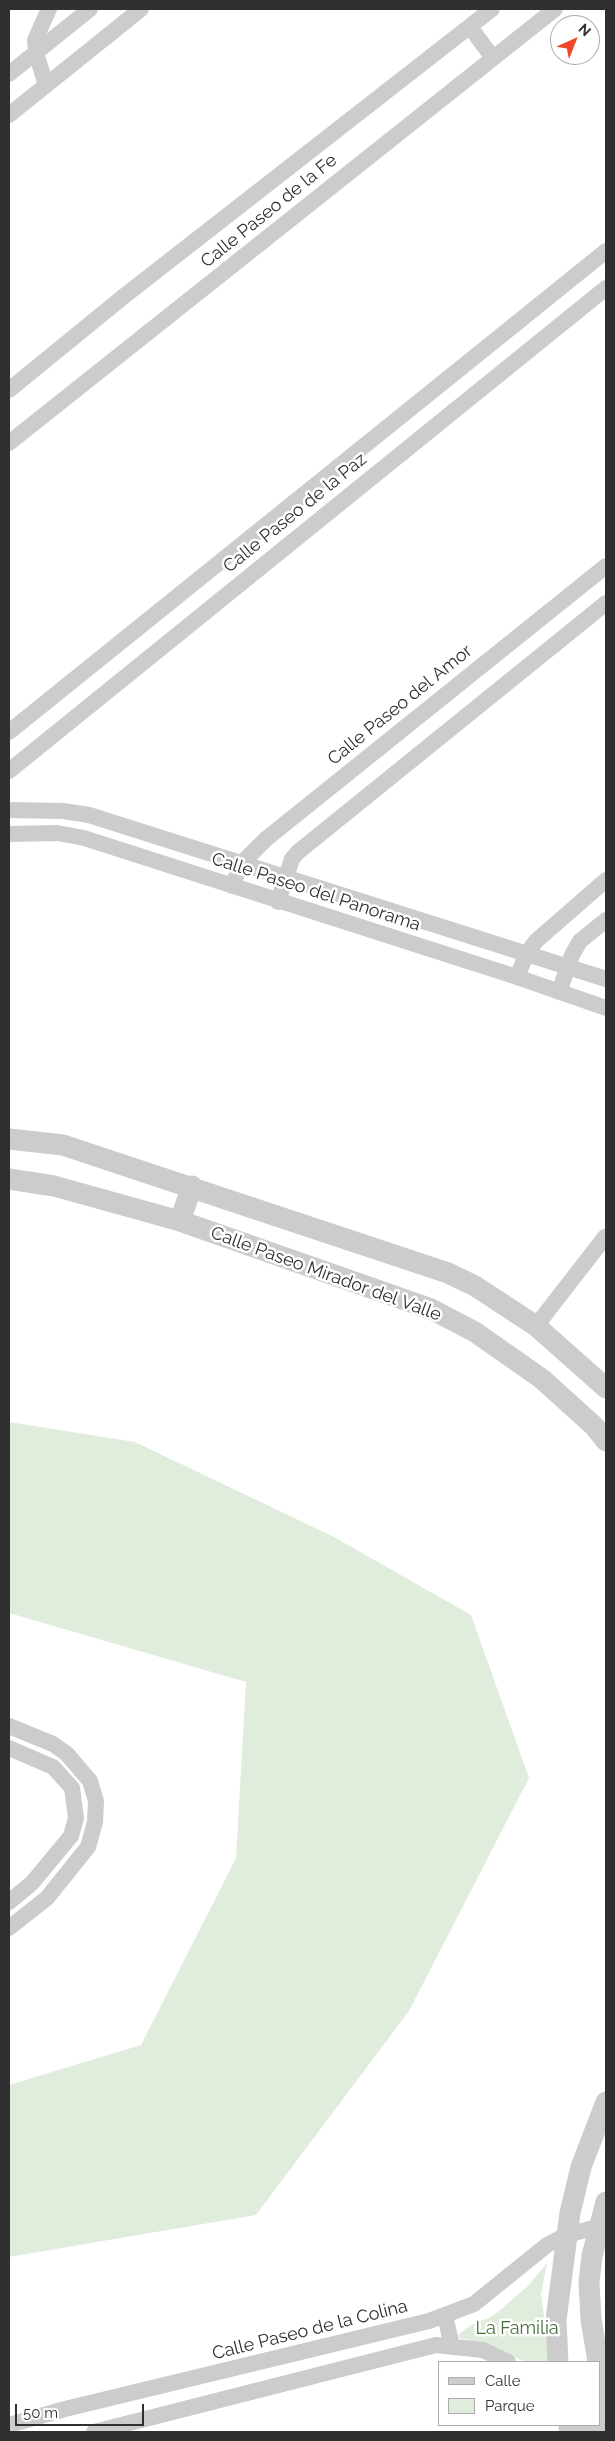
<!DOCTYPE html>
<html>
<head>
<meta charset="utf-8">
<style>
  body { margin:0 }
  #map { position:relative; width:615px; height:2441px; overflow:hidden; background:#fff; font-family:Raleway,sans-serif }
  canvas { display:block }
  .frame { position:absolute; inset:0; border:10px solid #2f2f2f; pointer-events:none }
  .legend { position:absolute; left:438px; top:2361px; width:162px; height:65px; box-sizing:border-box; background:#fff; border:1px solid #acacac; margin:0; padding:6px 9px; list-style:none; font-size:15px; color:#2f2f2f }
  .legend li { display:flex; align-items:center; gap:10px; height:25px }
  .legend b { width:25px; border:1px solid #acacac }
  .north { position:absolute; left:550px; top:15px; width:50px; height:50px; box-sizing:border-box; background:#fff; border:1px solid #acacac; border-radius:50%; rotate:44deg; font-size:14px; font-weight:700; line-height:20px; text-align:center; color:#2f2f2f }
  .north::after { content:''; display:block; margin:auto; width:18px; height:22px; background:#f04727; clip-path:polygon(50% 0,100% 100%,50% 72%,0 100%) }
  .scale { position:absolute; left:15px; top:2404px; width:129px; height:22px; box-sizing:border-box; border:2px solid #2f2f2f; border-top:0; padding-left:6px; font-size:15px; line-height:18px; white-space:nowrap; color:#2f2f2f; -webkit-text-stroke:4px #fff; paint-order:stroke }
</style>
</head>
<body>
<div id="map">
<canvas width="615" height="2441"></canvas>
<div class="frame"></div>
<ul class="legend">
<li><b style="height:6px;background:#ccc"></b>Calle</li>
<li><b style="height:14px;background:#e1eddc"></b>Parque</li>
</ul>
<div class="north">N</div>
<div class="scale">50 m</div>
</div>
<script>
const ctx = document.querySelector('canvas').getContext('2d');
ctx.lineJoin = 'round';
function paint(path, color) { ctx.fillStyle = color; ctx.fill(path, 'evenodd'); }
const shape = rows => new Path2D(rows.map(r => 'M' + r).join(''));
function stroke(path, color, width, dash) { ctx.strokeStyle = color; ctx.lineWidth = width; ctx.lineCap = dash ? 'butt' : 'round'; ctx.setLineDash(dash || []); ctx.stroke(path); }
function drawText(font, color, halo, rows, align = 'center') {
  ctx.font = font + ' Raleway,sans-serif'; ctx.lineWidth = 5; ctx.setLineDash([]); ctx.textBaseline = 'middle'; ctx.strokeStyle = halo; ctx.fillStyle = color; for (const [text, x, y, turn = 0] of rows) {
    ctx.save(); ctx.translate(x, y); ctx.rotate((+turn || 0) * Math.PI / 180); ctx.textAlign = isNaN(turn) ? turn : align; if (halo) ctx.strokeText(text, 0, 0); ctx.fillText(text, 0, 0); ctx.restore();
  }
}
const green = shape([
  [9,1422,135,1442,334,1537,471,1615,529,1778,409,2011,256,2215,9,2257,9,2085,141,2045,236,1858,246,1682,9,1613],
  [547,2263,541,2294,550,2362,525,2362,490,2345,455,2337,471,2325,493,2316,528,2286]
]);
const minor = shape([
  [470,27,493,58],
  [9,74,90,9],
  [46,85,36,53,35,40,49,9],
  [9,115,141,9],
  [9,390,123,297,492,9],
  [9,443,555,9],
  [9,732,606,251],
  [9,771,606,288],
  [9,810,63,811,89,815,606,979],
  [9,834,57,833,84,838,517,977,606,1008],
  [232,886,242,863,266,839,606,566],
  [278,902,292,859,298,852,606,603],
  [517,977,527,953,536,941,606,880],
  [559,992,572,955,580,941,606,920],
  [536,1326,605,1237],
  [9,1726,53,1744,67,1754,90,1781,96,1801,95,1822,88,1847,47,1898,9,1928],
  [9,1748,53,1767,72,1788,76,1818,71,1836,32,1883,9,1902],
  [445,2315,452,2347],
  [9,2425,65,2409,429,2321,474,2304,547,2245,566,2235,606,2225],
  [94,2432,436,2345,483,2350,508,2362]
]);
const tertiary = shape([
  [9,1139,63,1145,448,1273,475,1286,536,1326,606,1388],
  [9,1179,54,1186,180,1221,431,1309,475,1332,542,1379,594,1426,606,1441],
  [180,1221,192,1186],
  [558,2362,556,2320,570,2213,581,2167,606,2102],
  [598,2362,591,2319,589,2282,592,2256,606,2202],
  [599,2367,606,2422],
  [569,2428,606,2431]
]);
const streetNames = [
  ["Calle Paseo de la Fe",269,211,-39],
  ["Calle Paseo de la Paz",295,513,-39],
  ["Calle Paseo del Amor",400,705,-39],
  ["Calle Paseo del Panorama",316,892,18],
  ["Calle Paseo Mirador del Valle",326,1274,20],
  ["Calle Paseo de la Colina",310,2330,-14]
];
const parkNames = [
  ["La Familia",517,2329]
];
paint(green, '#e1eddc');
stroke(minor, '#ccc', 16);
stroke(tertiary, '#ccc', 21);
drawText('18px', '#2f2f2f', '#fff', streetNames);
drawText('18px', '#466e39', '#fff', parkNames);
</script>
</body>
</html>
